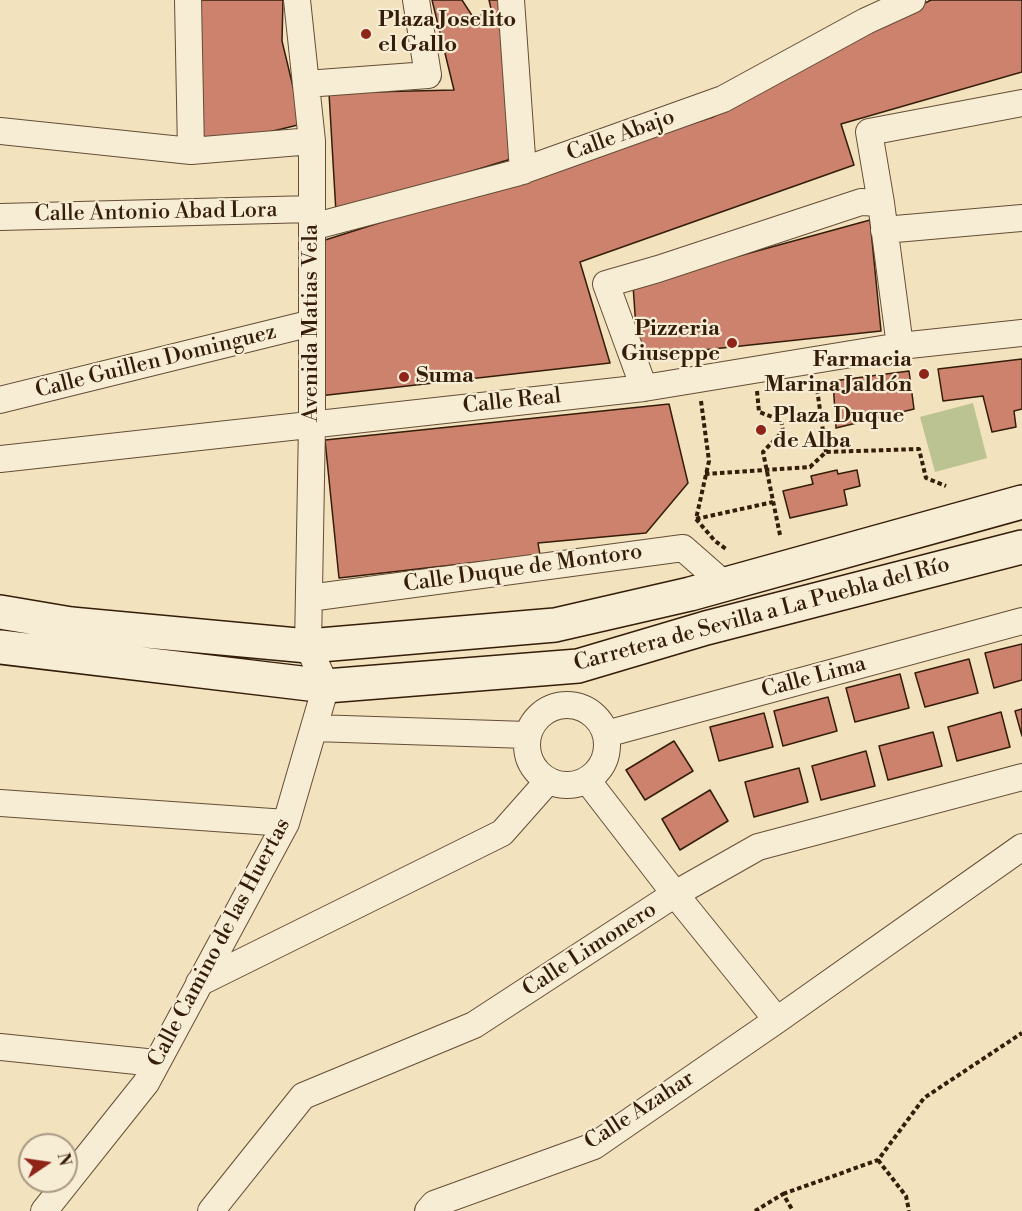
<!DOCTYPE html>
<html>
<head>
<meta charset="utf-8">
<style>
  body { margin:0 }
  #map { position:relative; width:1022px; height:1211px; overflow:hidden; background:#f2e2bd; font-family:"Libre Bodoni",serif }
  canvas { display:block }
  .north { position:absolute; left:18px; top:1133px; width:60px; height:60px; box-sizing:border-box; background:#f7ecd4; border:2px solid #a99983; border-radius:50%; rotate:77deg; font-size:16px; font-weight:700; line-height:24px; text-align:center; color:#341d09 }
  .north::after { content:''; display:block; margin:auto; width:21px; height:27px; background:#8f2418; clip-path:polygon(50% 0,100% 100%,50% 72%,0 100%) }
</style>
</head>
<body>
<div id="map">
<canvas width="1022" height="1211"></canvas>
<div class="north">N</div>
</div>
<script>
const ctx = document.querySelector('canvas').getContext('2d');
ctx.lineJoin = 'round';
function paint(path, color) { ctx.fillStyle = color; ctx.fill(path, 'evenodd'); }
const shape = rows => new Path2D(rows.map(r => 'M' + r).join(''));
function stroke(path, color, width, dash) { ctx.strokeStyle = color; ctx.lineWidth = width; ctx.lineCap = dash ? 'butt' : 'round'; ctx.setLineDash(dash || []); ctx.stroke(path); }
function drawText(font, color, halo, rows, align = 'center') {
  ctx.font = font + ' "Libre Bodoni",serif'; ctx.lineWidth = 4.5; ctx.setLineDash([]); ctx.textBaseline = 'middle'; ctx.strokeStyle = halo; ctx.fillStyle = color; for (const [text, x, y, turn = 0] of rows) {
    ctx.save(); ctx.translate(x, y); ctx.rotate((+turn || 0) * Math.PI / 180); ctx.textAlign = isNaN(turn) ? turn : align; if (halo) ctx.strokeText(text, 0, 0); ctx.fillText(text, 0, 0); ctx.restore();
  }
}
const green = shape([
  [973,403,987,458,935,472,920,417]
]);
const building = shape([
  [201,0,283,0,282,41,302,124,240,139,199,138,201,0],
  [432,0,462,0,473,17,492,13,489,0,501,0,511,159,336,213,329,93,454,90,432,0],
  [931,0,1022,0,1022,72,841,124,854,165,580,262,610,363,319,396,322,241,713,117,801,64,931,0],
  [870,220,881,331,638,357,633,285,870,220],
  [1022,359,1022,409,1014,411,1016,427,992,432,983,396,943,401,938,369,1022,359],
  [909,371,914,409,836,428,833,381,909,371],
  [669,404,688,483,646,533,538,543,540,555,339,578,325,440,669,404],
  [837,470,838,474,857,470,860,486,844,490,847,505,790,518,783,491,813,484,811,476,837,470],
  [1022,644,1022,680,994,688,985,653,1022,644],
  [969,659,978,693,925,707,915,673,969,659],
  [900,674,909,708,855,722,846,688,900,674],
  [828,697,837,731,783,746,774,711,828,697],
  [1022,709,1022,736,1015,711,1022,709],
  [1001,712,1010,747,957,761,948,727,1001,712],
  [764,713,773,747,719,761,710,727,764,713],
  [933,732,942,766,888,780,879,746,933,732],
  [674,741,693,771,645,800,626,770,674,741],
  [866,751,875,786,821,800,812,766,866,751],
  [799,768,808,802,754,817,745,782,799,768],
  [710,790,728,821,680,850,662,819,710,790]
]);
const path = shape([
  [816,382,826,452],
  [757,391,759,412,781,420,783,431,763,452,780,535],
  [701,401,709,461,696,519,715,541,726,549],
  [705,474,810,467,826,452,919,449,926,478,946,486],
  [696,519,773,502],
  [878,1160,906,1196,909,1211],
  [783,1194,878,1160,924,1098,1022,1033],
  [755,1211,783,1194,793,1211]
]);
const street = shape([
  [188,0,191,151],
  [511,0,523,171],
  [306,84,428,75,416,0],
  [0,131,191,151,312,141],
  [0,217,312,209],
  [312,227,516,173,723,99,866,21,912,0],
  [884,230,1022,218],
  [900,346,881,203,869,132,1022,103],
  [644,388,606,284,658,269,861,202,881,203],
  [0,400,312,323],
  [0,459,644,388,900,346,1022,333],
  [309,598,683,548,724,584],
  '527 745a40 40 0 1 1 80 0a40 40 0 1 1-80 0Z',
  [314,728,527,735],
  [606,734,1022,621],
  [587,780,675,894,777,1020],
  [0,803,286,823],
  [199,983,502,833,548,781],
  [0,1047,156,1063],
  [44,1211,146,1083,286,823,326,686,308,646,312,424,312,141,297,0],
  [211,1211,303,1096,474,1025,675,894,758,847,1022,777],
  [428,1211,434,1204,594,1146,777,1020,1022,847]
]);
const secondary = shape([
  [0,612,71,624,308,646,555,625,690,594,1022,502],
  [0,647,326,686,578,666,706,628,1022,547]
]);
const markers = [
  [366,34,6,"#8f2418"],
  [732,343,6,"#8f2418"],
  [924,374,6,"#8f2418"],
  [404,377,6,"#8f2418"],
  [761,430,6,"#8f2418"]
];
const poiNames = [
  ["Plaza Joselito",378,21],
  ["el Gallo",378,46],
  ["Pizzeria",720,330,"right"],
  ["Giuseppe",720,355,"right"],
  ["Farmacia",912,361,"right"],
  ["Marina Jaldón",912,386,"right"],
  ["Suma",416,377],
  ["Plaza Duque",773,417],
  ["de Alba",773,442]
];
const streetNames = [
  ["Calle Abajo",621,136,-20],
  ["Calle Antonio Abad Lora",156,213,-1],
  ["Avenida Matias Vela",312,323,-90],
  ["Calle Guillen Dominguez",156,362,-14],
  ["Calle Real",512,402,-6],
  ["Calle Duque de Montoro",523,569,-8],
  ["Carretera de Sevilla a La Puebla del Río",762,615,-15],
  ["Calle Lima",814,678,-15],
  ["Calle Camino de las Huertas",220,943,-62],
  ["Calle Limonero",590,950,-33],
  ["Calle Azahar",640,1111,-33]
];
paint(green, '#bac391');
paint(building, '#cc826d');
stroke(building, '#341d09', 1.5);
stroke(street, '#644e36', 28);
stroke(secondary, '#341d09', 36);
stroke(path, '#341d09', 4, [4.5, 3]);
stroke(street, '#f7ecd4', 26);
stroke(secondary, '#f7ecd4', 33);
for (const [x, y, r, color] of markers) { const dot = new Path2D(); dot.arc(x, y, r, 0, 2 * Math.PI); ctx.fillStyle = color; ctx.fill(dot); stroke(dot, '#f7ecd4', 2); }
drawText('bold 22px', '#341d09', '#f7ecd4', poiNames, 'left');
drawText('22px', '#341d09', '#f7ecd4', streetNames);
</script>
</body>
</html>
